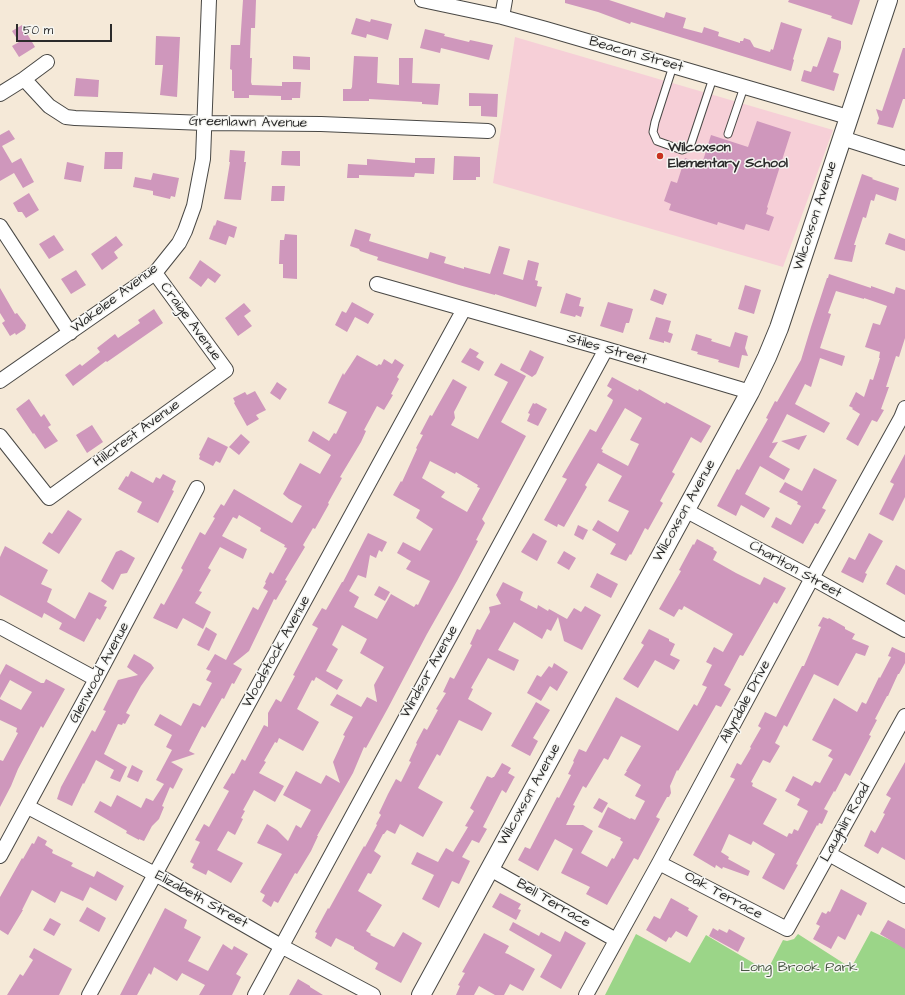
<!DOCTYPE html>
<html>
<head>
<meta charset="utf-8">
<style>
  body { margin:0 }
  #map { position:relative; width:905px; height:995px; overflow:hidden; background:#f5e9d8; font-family:"Architects Daughter",sans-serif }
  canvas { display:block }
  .scale { position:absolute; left:16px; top:24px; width:96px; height:18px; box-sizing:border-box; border:2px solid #2b2b2b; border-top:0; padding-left:5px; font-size:12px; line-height:14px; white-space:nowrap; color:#2b2b2b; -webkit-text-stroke:3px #f6f6f2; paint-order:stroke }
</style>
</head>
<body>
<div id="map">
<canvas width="905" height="995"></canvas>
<div class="scale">50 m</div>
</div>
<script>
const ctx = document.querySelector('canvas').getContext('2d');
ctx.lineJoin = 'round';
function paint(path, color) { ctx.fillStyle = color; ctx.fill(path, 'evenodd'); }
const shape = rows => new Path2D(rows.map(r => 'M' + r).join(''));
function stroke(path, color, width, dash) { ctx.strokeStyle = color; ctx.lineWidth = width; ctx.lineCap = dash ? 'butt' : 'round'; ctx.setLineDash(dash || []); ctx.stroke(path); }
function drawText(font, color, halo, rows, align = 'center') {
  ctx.font = font + ' "Architects Daughter",sans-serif'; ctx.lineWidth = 3; ctx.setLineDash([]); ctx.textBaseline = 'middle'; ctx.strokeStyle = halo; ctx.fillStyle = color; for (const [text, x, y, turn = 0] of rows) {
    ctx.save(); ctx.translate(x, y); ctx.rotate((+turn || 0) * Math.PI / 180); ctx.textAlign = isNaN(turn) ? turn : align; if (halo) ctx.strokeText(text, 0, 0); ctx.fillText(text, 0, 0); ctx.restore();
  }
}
const built = shape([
  [515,37,833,130,783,267,493,183]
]);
const green = shape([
  [871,931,905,947,905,995,605,995,636,934,690,963,706,935,767,971,783,940,787,941,794,939,798,934,851,968]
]);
const building = shape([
  [243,0,256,0,255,28,251,28,250,58,252,58,251,82,252,85,282,86,282,82,301,82,300,98,292,98,292,100,281,100,281,96,249,95,249,98,234,98,234,91,232,91,232,70,230,69,231,45,240,45],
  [565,0,609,0,664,18,666,12,686,18,683,28,702,33,704,27,719,32,718,36,740,43,740,41,743,41,744,38,750,40,754,47,770,52,771,49,773,50,781,22,802,29,793,59,794,60,791,71,631,22,630,24,598,12,565,3],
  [789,0,860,0,852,25,831,18,832,16,788,2],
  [356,18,370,22,371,19,392,24,388,40,367,34,366,38,351,34],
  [22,25,35,47,19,57,12,46,19,42,12,31],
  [425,29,445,34,444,36,469,42,470,40,493,45,489,60,441,48,440,53,420,48],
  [156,36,180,37,177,97,160,95,163,65,155,65],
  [828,37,841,41,841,48,833,72,839,74,834,91,801,81,804,70,811,72,813,66,817,67],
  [903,48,905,48,905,99,903,99,893,128,877,124,879,118,876,109,882,111],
  [293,56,310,57,310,70,293,69],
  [354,56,378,57,377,83,399,85,399,58,413,58,412,83,440,84,438,105,422,104,422,102,369,99,369,101,343,101,343,89,351,89,352,87],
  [76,78,99,80,98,97,74,96],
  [469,93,498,94,497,117,481,116,481,106,469,106],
  [757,121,791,132,767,207,768,208,766,214,774,217,769,231,746,224,744,230,718,222,717,225,669,210,671,204,664,201,671,181,677,183,685,158,702,164,711,135,748,147],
  [9,130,15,139,2,146,12,163,21,158,34,182,23,188,14,173,0,181,0,135],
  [230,150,245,151,244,162,246,162,241,200,224,199,230,162,229,162],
  [282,151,300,151,300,166,281,165],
  [105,152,123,152,122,169,104,169],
  [454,156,480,157,480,177,476,177,476,180,453,180],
  [415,158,435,158,434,174,415,173,414,177,359,175,359,178,347,178,348,164,367,165,367,159,415,163],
  [67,162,84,166,81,182,64,179],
  [153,173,179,178,175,197,171,196,170,199,153,195,153,191,133,187,135,177,151,180],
  [862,174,873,178,872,179,899,188,896,201,876,194,874,201,871,200,866,218,863,217,854,245,856,245,852,262,834,259],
  [272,186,285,186,284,201,271,201],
  [29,193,39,210,26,218,22,212,18,212,13,203],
  [217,220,237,227,234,238,229,236,226,245,209,239,214,225,215,226],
  [355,229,371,234,369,241,428,259,430,252,446,257,444,263,464,269,464,267,490,274,499,246,510,249,503,274,523,280,528,260,539,263,535,280,538,281,537,286,542,287,536,307,495,294,495,295,459,285,377,260,378,257,360,251,359,249,350,246],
  [889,233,905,239,905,251,885,244],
  [285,234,297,235,297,279,283,278,283,264,279,264,280,240,284,240],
  [54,235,64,250,49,259,39,244],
  [116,236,123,245,114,252,118,258,102,270,91,254],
  [200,260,221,275,215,283,208,278,201,287,189,278],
  [76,270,86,285,71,294,61,279],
  [829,274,871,288,871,286,894,294,896,287,905,290,905,338,899,357,896,356,886,387,889,387,881,409,884,410,877,422,872,420,858,446,846,439,860,414,852,409,853,408,849,406,856,392,864,397,870,379,873,380,880,358,879,358,880,352,865,347,873,323,880,325,887,306,864,298,864,299,836,291,828,313,831,314,820,348,845,356,842,366,820,358,811,387,805,384,795,404,830,423,824,433,787,414,772,443,778,442,769,457,790,469,784,480,760,466,745,494,770,508,764,518,741,505,736,516,717,506,737,469,739,470,768,419,766,418,775,401,777,402,801,360,811,327,827,278,828,278],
  [745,285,761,290,754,314,738,309],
  [0,288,15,314,17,313,26,325,25,329,16,335,15,333,10,336,2,323,5,321,0,313],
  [654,289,667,294,663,305,650,300],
  [566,293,581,298,579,306,584,307,581,317,576,315,575,317,560,313],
  [352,302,374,314,368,324,355,317,347,332,335,325,342,311,346,313],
  [608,302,633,309,629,323,626,323,623,333,600,326],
  [244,303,251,311,244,316,252,326,238,336,225,318],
  [154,309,163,323,107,362,106,361,73,386,65,375,80,364,82,366,100,352,97,348,115,334,118,338,140,323,138,320],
  [656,317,671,321,668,332,673,334,670,343,664,341,664,343,649,339],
  [735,332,748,336,745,348,748,356,742,355,739,368,718,362,719,360,697,354,698,352,691,350,696,334,712,339,711,341,730,347],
  [470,348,479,353,476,357,484,362,479,371,461,362],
  [530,350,544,357,536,374,532,377,520,370],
  [357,355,377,366,379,364,381,365,384,359,392,364,395,359,404,365,397,377,399,379,391,394,393,395,384,410,377,406,364,430,366,431,361,442,340,477,342,478,328,503,329,504,315,529,313,528,303,545,305,547,285,580,287,581,276,600,274,599,249,651,233,664,242,669,234,684,232,683,224,699,222,698,205,728,202,726,189,751,195,754,171,762,183,769,173,789,170,787,162,806,164,807,159,819,152,826,144,841,139,839,139,840,126,833,127,831,94,812,100,801,111,807,117,795,141,808,146,798,153,801,164,784,156,780,172,750,166,747,172,735,154,725,160,714,181,726,193,703,200,706,212,683,206,680,211,671,206,669,215,654,226,660,253,607,258,610,268,591,263,588,266,583,265,582,270,572,273,574,287,548,284,547,285,545,260,531,261,528,239,515,237,519,233,517,222,536,247,549,243,559,220,547,208,568,211,570,199,591,202,592,195,603,211,612,203,629,183,618,177,629,153,618,161,603,164,605,183,570,181,568,200,532,205,535,215,518,213,517,221,504,224,506,234,489,292,523,302,506,289,499,283,494,300,463,320,474,331,455,308,441,313,431,329,441,334,433,336,434,347,412,328,403,343,373,344,375],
  [501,363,526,376,501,422,526,436,482,519,485,523,476,540,478,541,457,581,427,634,388,708,366,748,364,747,353,773,317,836,318,836,311,851,297,874,295,873,278,903,274,901,271,907,262,901,265,895,260,892,282,854,257,843,267,824,277,830,288,841,296,825,301,828,311,810,283,795,296,771,321,784,326,775,340,783,333,762,345,736,343,735,353,717,330,705,337,694,361,707,367,697,377,702,374,685,384,667,360,653,367,639,342,625,332,645,338,649,326,671,343,680,337,690,316,677,314,681,312,680,297,709,319,722,303,751,279,738,277,743,275,742,264,761,266,762,259,773,284,786,275,802,254,790,243,810,245,811,241,818,243,819,235,835,228,831,217,850,243,863,231,883,208,870,206,875,192,868,194,864,190,862,200,842,195,840,204,824,209,827,229,791,223,788,232,773,234,774,242,759,245,761,264,725,268,727,268,713,276,699,281,702,295,676,293,675,318,628,312,625,322,608,326,610,342,582,343,582,368,533,387,542,382,552,379,550,376,558,370,555,366,578,358,575,349,591,359,597,354,607,377,619,391,594,414,607,416,604,418,605,430,581,406,569,411,561,397,553,403,542,420,551,433,529,416,518,420,510,393,495,401,481,402,482,417,449,416,448,423,435,420,434,430,415,432,416,437,407,453,379,467,387,454,412,455,418,451,425,478,439,508,382,494,375],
  [430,461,455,474,456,472,478,485,477,487,480,488,467,512,441,497,445,492,422,478],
  [612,377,638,391,639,389,665,404,666,402,711,426,701,443,691,437,672,472,675,474,660,501,663,503,648,530,645,528,631,555,630,554,626,561,610,554,616,544,592,530,598,520,618,532,629,511,608,501,622,476,598,463,585,485,587,487,564,527,558,524,557,527,544,520,567,479,562,477,590,429,596,432,612,403,613,400,607,396,612,389,607,386],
  [625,408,642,418,630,440,639,444,628,466,602,452,603,450,601,449],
  [277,382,287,389,280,400,270,393],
  [255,391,266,410,256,415,259,419,247,426,234,403,235,402,233,398,245,392,247,395],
  [29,399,41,417,44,414,51,425,48,427,58,441,45,449,34,433,33,434,16,409],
  [533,403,535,404,536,403,547,409,538,426,527,421,530,414,528,413],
  [92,425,103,442,87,453,76,435],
  [241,434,250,442,239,455,229,447],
  [807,435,799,450,781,441],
  [208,437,228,447,220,463,216,461,213,466,199,459,200,456,199,455],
  [905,454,905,497,893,521,879,514,894,484,890,482],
  [814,468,837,480,822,508,826,510,818,524,815,523,803,544,771,527,776,517,791,525,801,506,797,504,798,502,779,492,785,482,802,491],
  [131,471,153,483,156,477,160,479,163,474,176,481,172,490,174,491,158,523,137,512,142,502,118,489,126,476,128,477],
  [68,510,82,519,59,554,42,543,49,532,52,534],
  [578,525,588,530,583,540,574,535],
  [533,533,547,541,537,561,521,552],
  [869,533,883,541,865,573,867,574,863,583,841,572,849,557,855,560],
  [697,539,714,548,713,549,717,552,713,560,736,573,760,585,764,577,786,588,777,604,774,602,743,656,740,655,724,685,731,689,721,707,716,705,678,771,677,770,670,786,671,793,669,797,667,797,656,817,660,819,638,860,634,858,607,905,586,894,590,887,561,873,573,849,555,839,538,871,518,860,525,847,530,849,557,797,559,798,571,775,568,774,574,762,573,761,579,749,586,752,616,697,678,731,694,704,697,706,707,687,702,685,712,665,706,662,714,647,723,652,733,634,684,606,682,610,679,609,674,617,659,609,681,571,679,570,693,544,694,545],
  [621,736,641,746,626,771,627,771,624,775,641,785,635,796,645,801,635,820,631,818,630,819,608,807,598,827,621,838,620,840,623,842,614,859,612,858,607,867,581,853,593,831,583,825,566,825,575,806,573,805,583,786,586,788,604,758,608,760],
  [5,546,48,570,41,584,52,589,47,602,75,619,89,592,107,601,104,606,107,607,100,620,97,618,84,642,59,629,62,623,44,613,42,618,0,595,0,557],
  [121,550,135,558,127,573,121,574,113,590,101,581,116,552],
  [564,551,576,558,569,570,557,563],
  [896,565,905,570,905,595,886,584],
  [597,573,618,584,611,598,590,587],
  [503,582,523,592,520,600,537,609,538,605,548,611,549,609,567,619,574,608,581,612,585,606,601,615,582,650,564,641,558,617,551,631,547,629,542,639,514,622,498,650,519,660,514,671,488,658,471,688,473,689,468,699,492,713,482,731,459,720,440,756,437,754,418,788,443,802,423,837,400,824,395,834,387,830,384,834,383,834,374,851,381,856,371,874,368,873,358,891,382,905,366,931,371,934,370,935,394,947,403,932,422,943,401,983,375,969,378,963,354,949,354,947,336,938,331,947,315,938,317,933,315,932,328,908,329,909,364,846,365,847,377,825,376,824,381,815,379,813,388,794,396,779,401,782,411,762,409,761,417,744,416,743,424,728,427,730,438,710,436,709,446,693,443,692,450,677,454,679,472,645,470,644,477,629,480,630,490,612,489,607,501,604,496,595],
  [379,586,390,592,385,601,374,595],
  [823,617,828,619,829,618,845,627,845,629,855,634,852,639,869,646,865,656,856,653,838,686,814,674,787,727,784,725,775,743,780,746,770,763,763,760,751,782,753,783,752,786,777,799,763,824,787,837,789,833,792,834,794,829,798,831,808,811,797,805,800,799,785,791,793,776,812,786,815,781,820,783,833,759,828,756,832,750,812,740,834,698,857,712,862,702,866,704,879,677,880,678,891,657,888,656,892,647,905,653,905,663,899,674,898,674,888,696,887,696,875,719,877,720,869,735,871,736,850,776,845,773,835,792,834,791,824,809,828,811,822,824,819,823,818,826,817,825,796,864,798,865,784,890,762,878,775,854,753,841,751,845,729,834,721,852,729,857,728,859,750,871,748,876,723,867,722,869,716,865,715,868,693,855,735,779,730,777,737,763,741,765,751,748,750,747,761,728,758,726,765,712,776,717,802,666,804,666,821,627,818,626],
  [206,627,217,634,209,651,197,645],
  [649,629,669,639,669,641,675,644,670,655,680,660,674,670,655,660,638,688,623,679,644,645,641,643],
  [134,654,151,664,154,668,141,686,126,713,130,715,125,724,123,723,122,725,118,724,104,754,127,767,120,782,110,778,114,770,96,760,84,784,83,783,72,806,57,799,61,787,92,730,95,732,106,711,103,710,118,680,138,675,127,667],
  [554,663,568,672,557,691,550,686,541,701,527,693,537,675,541,677,549,666,552,668],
  [6,664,41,683,44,683,46,679,65,689,43,728,41,726,18,769,11,786,0,807,0,760,3,761,18,733,16,732,17,728,0,720,0,699,21,710,32,692,10,680,0,698,0,675],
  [536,702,550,710,533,738,538,741,530,756,511,746],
  [905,762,905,860,882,847,878,854,864,846,871,830,875,833,885,814,883,813,891,798,886,795],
  [502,763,511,768,508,773,515,777,514,778,506,793,502,790,483,827,487,829,479,843,472,840,462,857,470,861,459,884,452,881,439,908,422,899,434,875,411,864,417,852,438,862,446,848,453,852,468,827,465,826,474,811,470,808,487,776,492,778,493,777,494,777],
  [132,765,143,771,138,782,127,777],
  [599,798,608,803,602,813,593,808],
  [38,836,47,841,45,845,53,850,52,853,73,863,71,866,94,877,97,871,124,886,116,901,90,887,83,901,61,891,55,903,32,890,22,910,23,910,8,935,0,930,0,897,22,858,23,859,32,843,34,844],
  [841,889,867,903,861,916,858,914,845,940,838,936,831,949,813,939,820,926,816,924,822,912,826,914,828,911,830,912],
  [500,893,521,904,518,909,521,910,516,920,492,907],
  [671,898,689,908,688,910,698,916,687,937,676,931,671,938,669,937,666,942,646,930,654,916,660,919],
  [87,907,106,918,99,932,79,921],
  [165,908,187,920,184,928,201,937,188,961,208,971,223,944,232,950,234,946,248,954,236,974,241,977,232,995,199,995,205,985,182,973,177,981,154,967,151,975,149,973,137,995,120,995],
  [50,918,61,924,54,936,43,930],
  [888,920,905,929,905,949,880,934],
  [513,922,539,936,541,932,560,942,565,931,586,943,561,989,540,977,552,955,509,930],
  [713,928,718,931,719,929,727,933,729,929,745,938,738,952,709,936],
  [484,933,509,946,505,953,508,954,535,969,523,991,510,984,504,995,495,995,479,986,474,995,456,995,460,986,458,985,465,973,462,972],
  [34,948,72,969,59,995,7,995,20,974,23,976,33,960,29,957],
  [298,979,310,986,310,987,323,995,289,995]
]);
const service = shape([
  [673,66,655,122,653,132,657,141,682,150,690,147,713,78],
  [728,134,744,87]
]);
const minor = shape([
  [422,0,502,17,546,29,848,117],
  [502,17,505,0],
  [24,79,49,106,66,117,75,118,205,123,321,124,488,131],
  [0,94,24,79,47,62],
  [842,138,905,158],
  [0,226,70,333],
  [377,284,606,349,750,392],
  [0,381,155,273,179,243,185,231,194,206,203,159,209,0],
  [0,436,49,498,226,370,155,273],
  [685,510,812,578,905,630],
  [0,627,96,679],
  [28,807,166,880,281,946,373,995],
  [829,854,905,896],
  [0,856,96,679,197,488],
  [659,863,787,929,905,716],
  [490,869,616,940],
  [89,995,464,309],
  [255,995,606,349],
  [586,995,659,863,812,578,901,418,905,408]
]);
const tertiary = shape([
  [421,995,750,392,767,357,779,328,888,0]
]);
const markers = [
  [660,156,4,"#c8321e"]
];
const streetNames = [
  ["Beacon Street",636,55,16],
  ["Greenlawn Avenue",248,123,1],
  ["Wilcoxson Avenue",816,216,-72],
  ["Wakelee Avenue",115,299,-37],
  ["Craige Avenue",190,322,54],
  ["Stiles Street",607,350,16],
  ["Hillcrest Avenue",137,434,-36],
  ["Wilcoxson Avenue",685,511,-61],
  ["Charlton Street",795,570,29],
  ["Woodstock Avenue",277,652,-61],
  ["Windsor Avenue",430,672,-61],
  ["Glenwood Avenue",100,673,-62],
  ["Allyndale Drive",746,702,-62],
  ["Wilcoxson Avenue",530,795,-61],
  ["Laughlin Road",846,823,-61],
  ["Oak Terrace",723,896,28],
  ["Elizabeth Street",201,900,29],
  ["Bell Terrace",553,904,30]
];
const poiNames = [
  ["Wilcoxson",668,148],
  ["Elementary School",668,164]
];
const parkNames = [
  ["Long Brook Park",799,968]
];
paint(built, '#f6cfd7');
paint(green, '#9bd588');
paint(building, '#cf97bc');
stroke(service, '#494845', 9);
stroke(minor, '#494845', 16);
stroke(tertiary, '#494845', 20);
stroke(service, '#fff', 7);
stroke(minor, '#fff', 14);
stroke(tertiary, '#fff', 18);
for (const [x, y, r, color] of markers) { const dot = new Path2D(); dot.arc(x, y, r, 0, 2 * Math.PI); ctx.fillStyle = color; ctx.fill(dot); stroke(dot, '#f6f6f2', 1.5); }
drawText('14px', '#2b2b2b', '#f6f6f2', streetNames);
drawText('bold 14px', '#2b2b2b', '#f6f6f2', poiNames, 'left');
drawText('14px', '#475642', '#f6f6f2', parkNames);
</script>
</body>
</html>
